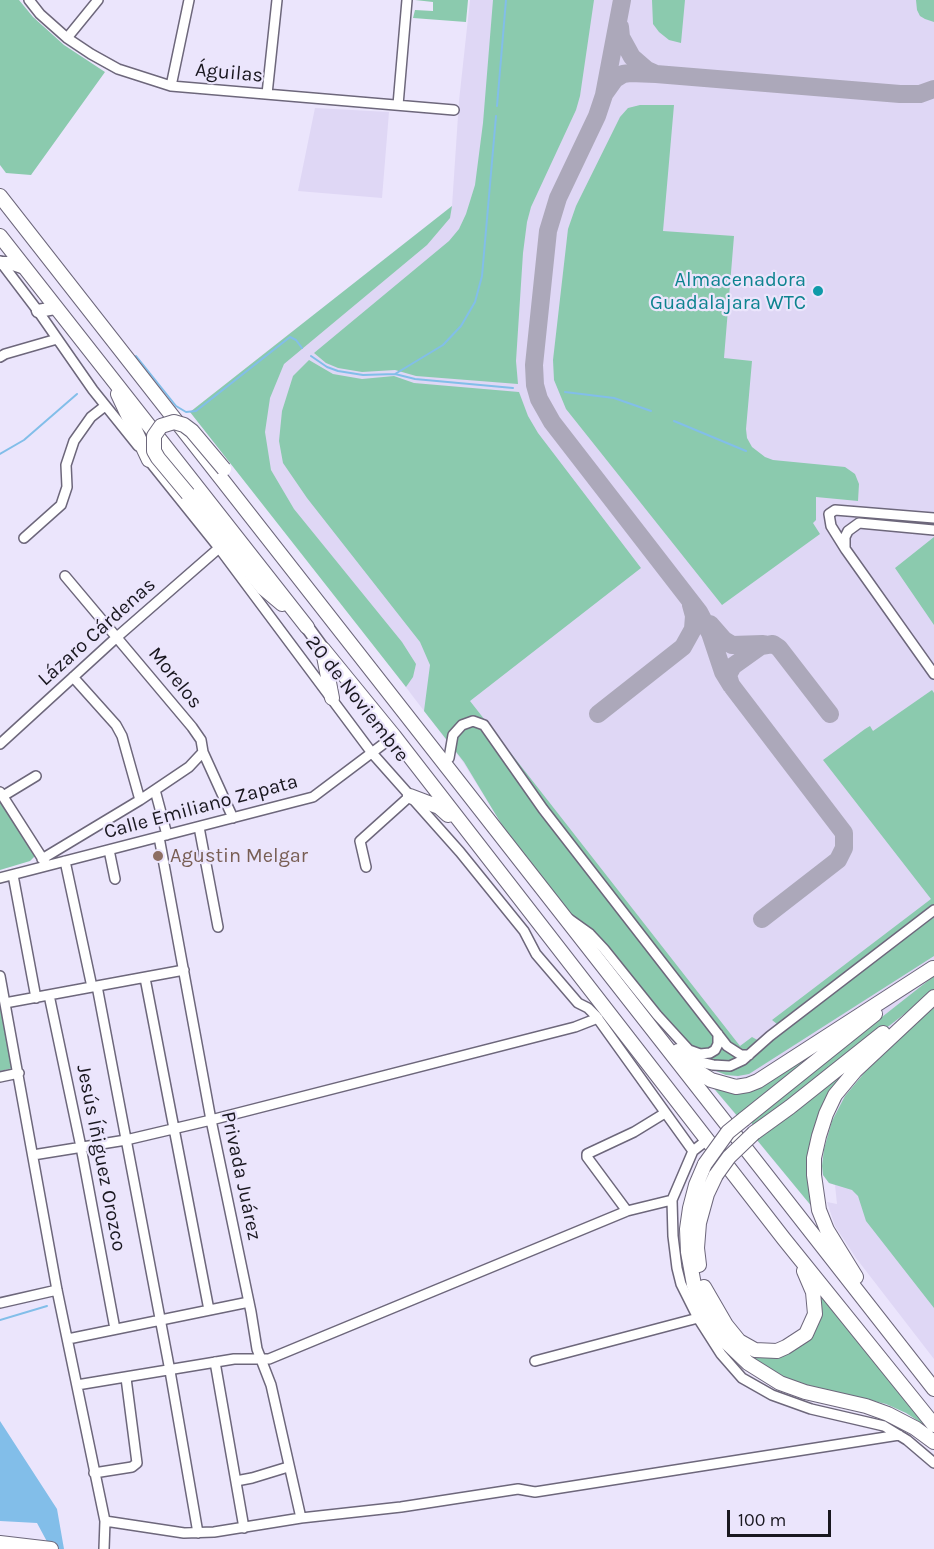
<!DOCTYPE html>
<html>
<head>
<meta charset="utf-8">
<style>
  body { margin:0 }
  #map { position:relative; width:934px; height:1549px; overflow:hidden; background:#ebe5fc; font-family:Karla,sans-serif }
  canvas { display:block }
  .scale { position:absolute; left:727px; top:1510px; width:104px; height:27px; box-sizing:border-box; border:3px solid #19171f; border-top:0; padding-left:8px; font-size:18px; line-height:21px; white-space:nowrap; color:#19171f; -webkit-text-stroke:4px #ebe5fc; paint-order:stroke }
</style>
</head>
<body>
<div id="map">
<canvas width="934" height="1549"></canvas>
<div class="scale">100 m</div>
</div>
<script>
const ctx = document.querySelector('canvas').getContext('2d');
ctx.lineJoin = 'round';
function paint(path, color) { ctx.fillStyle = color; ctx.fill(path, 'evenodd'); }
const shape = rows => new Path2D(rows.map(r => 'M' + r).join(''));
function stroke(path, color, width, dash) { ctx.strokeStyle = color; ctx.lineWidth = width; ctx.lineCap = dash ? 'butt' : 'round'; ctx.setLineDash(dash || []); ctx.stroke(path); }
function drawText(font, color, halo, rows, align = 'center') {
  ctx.font = font + ' Karla,sans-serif'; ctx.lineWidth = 4.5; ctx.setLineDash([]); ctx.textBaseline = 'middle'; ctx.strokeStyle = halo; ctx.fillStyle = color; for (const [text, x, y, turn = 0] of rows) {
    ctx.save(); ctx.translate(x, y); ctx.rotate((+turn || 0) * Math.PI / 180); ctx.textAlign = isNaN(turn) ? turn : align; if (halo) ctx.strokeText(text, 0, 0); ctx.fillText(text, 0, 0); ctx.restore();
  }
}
const built = shape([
  [470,0,934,0,934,1359,856,1258,835,1226,827,1202,837,1204,835,1185,829,1183,823,1175,808,1173,813,1208,711,1085,734,1091,737,1077,726,1075,716,1071,638,1000,502,825,463,762,347,610,190,412,452,206,459,101],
  [315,108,389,112,382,198,298,191]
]);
const green = shape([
  [0,0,19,0,33,17,64,45,105,72,31,175,6,173,0,165],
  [415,0,468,0,466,22,413,18,415,10,433,11,433,2],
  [493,0,594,0,580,96,576,110,531,207,527,222,523,253,516,361,518,384,416,376,395,370,362,372,338,368,326,363,314,353,449,241,459,229,466,214,475,185,483,123],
  [652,0,685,0,681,43,669,40,659,32,653,24],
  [916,0,934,0,934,22,925,19,920,16,917,10],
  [640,105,674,105,663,231,734,236,724,358,752,361,746,429,747,438,752,447,765,457,773,460,845,467,855,474,859,484,858,501,816,497,816,520,813,523,820,534,722,605,566,409,554,380,553,360,568,229,576,206,620,117,628,108],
  [452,206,450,218,427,245,284,364,270,398,265,432,271,470,294,509,402,642,416,664,413,677,406,687,190,412],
  [309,360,333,374,362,379,394,376,414,383,519,392,528,416,538,433,641,568,470,701,740,1046,752,1037,761,1042,773,1039,934,917,934,956,749,1074,738,1076,726,1075,716,1071,676,1041,638,1000,502,825,464,762,424,711,430,665,420,642,307,498,283,463,279,441,282,411,293,376],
  [934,537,934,625,895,568],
  [932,690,934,693,934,905,777,1024,772,1020,931,899,823,760,865,729,870,726,873,731],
  [0,798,36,855,30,861,0,870],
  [934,976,934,991,756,1129,750,1121],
  [0,994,13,1068,0,1071],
  [882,1007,739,1118,711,1085,735,1091],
  [934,1007,934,1308,866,1221,858,1196,852,1190,829,1183,823,1175,822,1166,824,1149,832,1121,845,1096,865,1072],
  [869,1052,824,1108,813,1208,757,1140],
  [821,1291,929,1428,906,1413,886,1404,787,1380,745,1354,787,1351,821,1312]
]);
const water = shape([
  [0,1421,57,1509,64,1549,51,1549,37,1523,0,1521]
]);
const stream = shape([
  [497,106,506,0],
  [136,356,176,406,186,412,196,411,290,337,296,340,302,348],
  [311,356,327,367,338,371,363,375,395,374,415,379,513,388],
  [395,374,443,345,461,326,475,302,482,276,496,116],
  [565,392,614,398,651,411],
  [674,421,746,451],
  [0,454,24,440,77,394],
  [0,1320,47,1306]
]);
const taxiway = shape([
  [622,0,604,95,597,116,558,198,548,231,534,365,535,385,539,399,552,422,699,612,710,633,723,672,731,685,844,833,844,848,838,860,762,919],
  [656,74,900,94,920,94,934,89],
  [605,93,615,79,623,74,630,73,656,74,647,70,632,57,621,37,620,27],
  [710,624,724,640,732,645,763,644],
  [731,685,728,675,733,666,761,646,773,644,779,648,830,714],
  [598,714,683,647,693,629,694,616,691,605]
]);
const minor = shape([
  [29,0,40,14,67,38,91,54,118,69,171,86,454,110],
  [67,38,98,0],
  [171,86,189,0],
  [267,94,277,0],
  [398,105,407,0],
  [0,261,38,311,93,390,138,446],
  [0,357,5,354,57,339],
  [146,457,219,548,372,753,460,852,524,931,536,954,578,1003,588,1008,596,1016,693,1151],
  [934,518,835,510,829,514,831,526,846,550,934,674],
  [24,538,61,505,67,487,66,465,74,441,91,417,105,406],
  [845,548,845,537,848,531,859,523,934,530],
  [65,576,192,727,201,740,203,752,233,818],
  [73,677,116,725,122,736,140,800],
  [0,744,117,637,219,548],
  [449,758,453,735,462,725,473,721,484,725,543,809,727,1046,741,1055,749,1055],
  [155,790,167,835],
  [0,792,46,864],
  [3,796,36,776],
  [199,827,218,927],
  [159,837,211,1120,251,1312,257,1349,271,1385,301,1518],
  [109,850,115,879],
  [42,859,140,800,189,767,203,752],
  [65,861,92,987],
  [366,867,360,841,410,796],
  [13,875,36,998],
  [0,878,313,797,394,736],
  [569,919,590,934,604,949,657,1015,689,1050,700,1054,710,1053,715,1050,718,1044,718,1034],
  [0,976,57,1290,100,1497,105,1521,104,1549],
  [145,978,209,1310],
  [97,986,170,1371,198,1533],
  [49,995,81,1147,115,1329],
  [5,1003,184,970],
  [687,1059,713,1065,730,1066,743,1060,770,1036,934,910],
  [0,1077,19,1073],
  [707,1140,693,1151,672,1200,673,1236,677,1268,681,1284,698,1318,721,1354,742,1378,772,1395,811,1409,884,1426,907,1440,934,1463],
  [33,1155,126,1140,211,1120,575,1027,598,1018],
  [627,1211,587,1157,587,1154,634,1132,665,1113],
  [0,1303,57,1290],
  [68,1339,249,1302],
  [535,1361,698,1318],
  [215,1362,244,1528],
  [77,1385,234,1359,269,1359,627,1211,672,1200],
  [94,1473,132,1467,137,1463,126,1378],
  [236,1481,252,1478,288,1467],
  [105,1521,184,1533,214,1532,301,1518,401,1507,518,1489,535,1492,899,1435]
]);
const major = shape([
  [1,263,10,263,25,268],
  [38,311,55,308],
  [307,627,323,649]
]);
const highway = shape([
  [0,196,934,1389],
  [0,236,307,627],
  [118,394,149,460],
  [188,494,263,588,282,604],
  [323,649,394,736,784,1239,934,1425],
  [323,651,332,698],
  [410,796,439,807,448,815],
  [678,1051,700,1073,711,1080,736,1087,748,1085,758,1081,933,968],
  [744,1119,875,1014],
  [754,1133,790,1107,883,1033],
  [705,1164,696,1185,690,1208,687,1229,688,1252,694,1285,699,1297,709,1316,725,1341,748,1363,780,1383,805,1392,866,1406,888,1414,915,1428,934,1442],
  [699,1265,697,1248,699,1223,707,1194,716,1175],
  [856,1277,827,1230,819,1210,814,1175,814,1158,819,1136,826,1114,835,1095,855,1071,934,997],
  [704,1287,726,1325,739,1341,755,1350,777,1351,786,1347,806,1334,815,1314,813,1292,804,1271],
  [0,1543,51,1549]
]);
const highwayBridge = shape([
  [188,494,158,458,154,451,154,436,161,426,174,422,184,425,192,431,224,469],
  [705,1164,728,1132,744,1119],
  [716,1175,729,1157,754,1133]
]);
const markers = [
  [818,291,6,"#0f9aa8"],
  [158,856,6,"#8d6e63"]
];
const streetNames = [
  ["Águilas",229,73,5],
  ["Lázaro Cárdenas",97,632,-42],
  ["Morelos",175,678,51],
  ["20 de Noviembre",357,699,52],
  ["Calle Emiliano Zapata",201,807,-15],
  ["Jesús Íñiguez Orozco",101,1158,79],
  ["Privada Juárez",241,1176,78]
];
const cultureNames = [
  ["Almacenadora",806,280],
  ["Guadalajara WTC",806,303]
];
const educationNames = [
  ["Agustin Melgar",170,856]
];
paint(built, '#dfd7f5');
paint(green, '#8bcaae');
paint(water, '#82bee9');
stroke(stream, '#82bee9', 2);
stroke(taxiway, '#aca8ba', 18);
stroke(minor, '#6d677b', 12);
stroke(major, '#6d677b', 15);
stroke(highway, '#6d677b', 16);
stroke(minor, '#fff', 9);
stroke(major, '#fff', 12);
stroke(highway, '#fff', 14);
stroke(highwayBridge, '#6d677b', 16, []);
stroke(highwayBridge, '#fff', 14);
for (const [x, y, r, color] of markers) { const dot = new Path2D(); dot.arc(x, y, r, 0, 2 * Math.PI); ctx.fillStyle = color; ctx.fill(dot); stroke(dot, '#ebe5fc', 2); }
drawText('20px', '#19171f', '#ebe5fc', streetNames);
drawText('20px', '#0d838f', '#ebe5fc', cultureNames, 'right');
drawText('20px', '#785e54', '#ebe5fc', educationNames, 'left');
</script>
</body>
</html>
